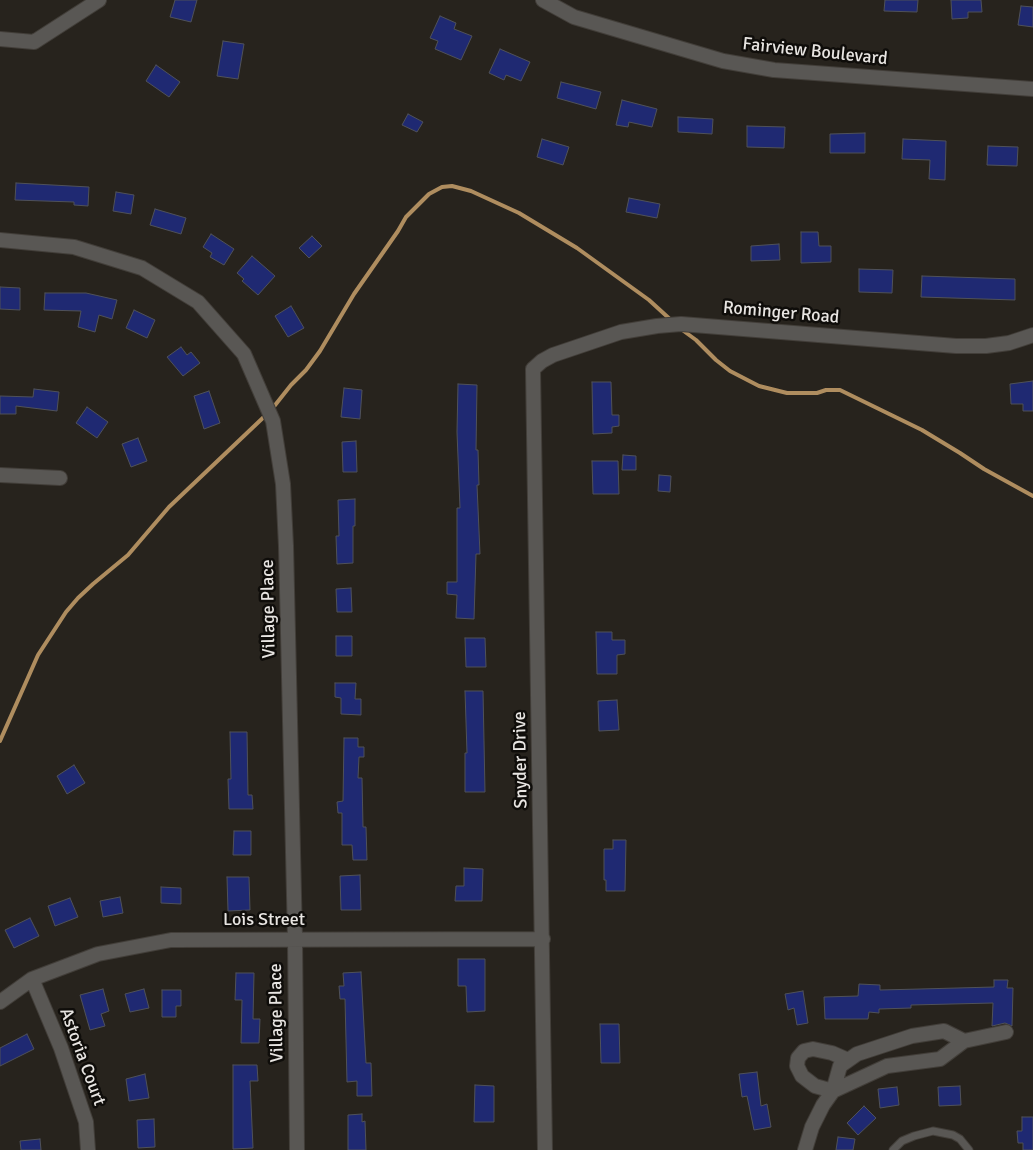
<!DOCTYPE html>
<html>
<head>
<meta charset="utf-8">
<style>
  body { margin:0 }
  canvas { display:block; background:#27231d }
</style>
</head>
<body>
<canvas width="1033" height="1150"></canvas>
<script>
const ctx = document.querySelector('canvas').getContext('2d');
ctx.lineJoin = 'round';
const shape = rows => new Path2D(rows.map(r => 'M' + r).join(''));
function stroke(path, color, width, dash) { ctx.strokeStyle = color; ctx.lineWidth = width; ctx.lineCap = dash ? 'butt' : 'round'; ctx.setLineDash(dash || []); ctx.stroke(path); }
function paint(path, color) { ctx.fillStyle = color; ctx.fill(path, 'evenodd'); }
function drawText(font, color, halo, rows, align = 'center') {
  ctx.font = font + ' Signika,sans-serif'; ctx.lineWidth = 5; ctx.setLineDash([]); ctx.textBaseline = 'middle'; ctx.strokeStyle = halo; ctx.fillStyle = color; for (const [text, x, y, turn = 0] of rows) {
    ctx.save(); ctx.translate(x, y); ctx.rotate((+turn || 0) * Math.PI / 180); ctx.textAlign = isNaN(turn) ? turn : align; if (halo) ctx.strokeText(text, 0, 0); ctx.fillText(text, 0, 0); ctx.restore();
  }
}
const stream = shape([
  [681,329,696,340,716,360,730,371,759,386,787,393,817,393,826,390,840,390,922,430,960,453,984,469,1033,496],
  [272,409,291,385,306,370,320,351,354,294,398,231,406,217,429,194,442,187,452,186,471,191,519,213,577,248,649,300,672,321],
  [0,741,38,655,66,612,78,598,93,584,128,555,169,507,267,414]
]);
const building = shape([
  [175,0,197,0,191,22,170,17,175,0],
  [885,0,918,0,917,12,884,11,885,0],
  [951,0,981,0,982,12,968,12,968,18,952,19,951,0],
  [1021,6,1033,7,1033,27,1018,25,1021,6],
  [440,16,456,23,454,29,472,36,461,60,435,49,438,41,430,38,440,16],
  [223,41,244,44,238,79,217,76,223,41],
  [500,49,530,62,521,81,506,75,504,80,489,73,500,49],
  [156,65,180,82,169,97,146,81,156,65],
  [561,82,601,92,596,109,557,98,561,82],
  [622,100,657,109,652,127,629,122,628,127,616,125,622,100],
  [408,114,423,122,417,132,402,125,408,114],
  [678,117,713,119,712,134,678,132,678,117],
  [747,126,785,127,784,148,747,147,747,126],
  [865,133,865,153,830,153,830,134,865,133],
  [542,139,569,147,563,165,537,157,542,139],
  [903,139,946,141,945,180,929,179,930,160,902,159,903,139],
  [988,146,1018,147,1017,166,987,165,988,146],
  [16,183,89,187,88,206,74,205,74,202,15,200,16,183],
  [116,192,134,195,131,214,113,211,116,192],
  [629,198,660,204,657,218,626,212,629,198],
  [155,209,186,218,181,234,150,225,155,209],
  [801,232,818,232,819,246,831,246,831,262,801,263,801,232],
  [211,234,234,249,224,265,210,257,212,253,203,247,211,234],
  [312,236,322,246,309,258,299,248,312,236],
  [779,244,780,260,751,261,751,246,779,244],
  [252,256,275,276,258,295,242,281,244,279,237,273,252,256],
  [859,269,893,270,892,293,859,292,859,269],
  [922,276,1015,279,1015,300,921,297,922,276],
  [0,287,20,288,20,310,0,309,0,287],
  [45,293,86,293,117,300,112,319,99,315,95,332,78,327,81,311,44,310,45,293],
  [291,306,304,328,288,337,275,316,291,306],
  [134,310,155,320,147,338,126,328,134,310],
  [181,347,187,355,191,352,200,363,183,376,167,357,181,347],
  [1033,381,1033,411,1023,411,1023,404,1011,404,1010,384,1033,381],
  [592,382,611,382,612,415,619,415,619,426,612,427,612,433,593,434,592,382],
  [458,384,477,385,476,450,478,450,479,485,477,485,480,554,476,554,474,619,456,618,457,595,447,594,447,582,457,582,457,508,460,508,457,432,458,384],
  [344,388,362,390,360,419,341,417,344,388],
  [34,389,59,392,57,411,16,406,16,414,0,414,0,396,33,397,34,389],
  [209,391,220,423,204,429,194,396,209,391],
  [87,407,108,422,97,438,76,423,87,407],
  [138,438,147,461,131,467,122,444,138,438],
  [356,441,357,472,343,472,342,442,356,441],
  [623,455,636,456,636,470,622,470,623,455],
  [592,461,618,461,619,494,593,494,592,461],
  [659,475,671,476,670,492,658,491,659,475],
  [355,499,355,526,353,526,353,563,337,564,336,536,339,536,338,500,355,499],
  [351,588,352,612,337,612,336,589,351,588],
  [596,632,612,632,612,640,625,640,625,654,617,655,617,674,597,674,596,632],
  [336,636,352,636,352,656,336,656,336,636],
  [465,638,485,638,486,667,466,667,465,638],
  [335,683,356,683,355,699,361,699,361,715,341,714,341,698,335,697,335,683],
  [465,691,483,691,485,792,465,792,465,753,467,753,465,691],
  [617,700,619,730,599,731,598,701,617,700],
  [230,732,247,732,248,795,252,795,253,809,229,809,228,779,231,779,230,732],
  [344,738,358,738,358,747,364,747,364,757,359,757,358,778,362,778,363,827,366,827,367,860,353,860,352,845,342,845,342,813,338,813,337,802,343,801,344,738],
  [74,765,85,783,67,794,57,776,74,765],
  [234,831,251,831,251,855,233,855,234,831],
  [613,840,626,840,625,891,606,891,606,880,604,880,604,849,613,849,613,840],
  [464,868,483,869,482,901,455,901,456,886,464,886,464,868],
  [360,875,361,910,341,910,340,876,360,875],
  [227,877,249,877,250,910,228,911,227,877],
  [161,887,181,888,181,904,161,903,161,887],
  [120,897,123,913,103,917,100,901,120,897],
  [70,898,78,917,55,926,48,906,70,898],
  [30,918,39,936,14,948,5,930,30,918],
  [458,959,485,959,485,1011,467,1012,466,986,458,986,458,959],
  [361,972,366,1063,371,1063,372,1096,357,1096,357,1081,347,1082,345,999,340,999,339,986,344,986,343,973,361,972],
  [236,973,254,973,253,1019,260,1019,259,1043,241,1043,242,1000,235,1000,236,973],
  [994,980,1008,980,1007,988,1013,988,1012,1026,1005,1023,992,1026,993,1003,911,1005,911,1008,879,1009,879,1013,869,1012,868,1019,825,1019,824,997,858,996,859,984,880,985,880,990,920,989,994,987,994,980],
  [103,989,109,1011,101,1014,105,1026,90,1030,80,995,103,989],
  [144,989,149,1008,130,1012,125,994,144,989],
  [162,990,181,990,181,1006,176,1006,176,1017,162,1017,162,990],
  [803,991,808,1023,797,1025,794,1008,788,1010,785,994,803,991],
  [600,1024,619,1024,620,1063,601,1063,600,1024],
  [27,1034,34,1049,0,1066,0,1048,27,1034],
  [233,1065,257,1065,258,1081,250,1081,253,1148,233,1149,233,1065],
  [757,1072,761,1106,767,1104,771,1127,754,1130,747,1096,742,1097,739,1074,757,1072],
  [145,1074,149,1098,129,1101,126,1079,145,1074],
  [475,1085,494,1086,494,1122,474,1122,475,1085],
  [960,1086,961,1105,939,1106,938,1087,960,1086],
  [897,1087,899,1105,880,1108,878,1089,897,1087],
  [864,1106,876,1118,858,1135,847,1123,864,1106],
  [362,1114,362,1122,365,1121,366,1150,348,1150,348,1115,362,1114],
  [1022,1117,1033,1117,1033,1150,1023,1150,1023,1143,1018,1143,1017,1131,1022,1131,1022,1117],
  [154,1119,155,1147,138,1148,137,1120,154,1119],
  [838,1137,855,1139,853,1150,836,1150,838,1137],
  [40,1139,41,1150,21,1150,20,1141,40,1139]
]);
const lane = shape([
  [893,1150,902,1141,914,1136,933,1131,953,1135,960,1139,969,1150]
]);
const street = shape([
  [543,0,574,17,723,61,774,70,1033,89],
  [0,39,34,42,99,0],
  [0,240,74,247,142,268,198,302,244,354,273,421,283,484,286,546,295,939,297,1150],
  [0,475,60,478],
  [32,979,61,1048,86,1122,88,1150],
  [0,1002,32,979,98,954,171,940,543,939],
  [833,1091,840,1066,857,1054,912,1036,944,1031,964,1041],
  [833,1091,815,1086,802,1076,797,1066,798,1058,804,1051,813,1049,832,1053,848,1060],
  [545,1150,533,369,542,361,553,355,621,332,657,326,681,324,956,346,986,346,1009,343,1033,335],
  [805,1150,812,1127,823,1105,833,1091,887,1066,940,1059,964,1041,1006,1032]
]);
const streetNames = [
  ["Fairview Boulevard",815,52,6],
  ["Rominger Road",781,313,5],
  ["Village Place",269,609,-91],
  ["Snyder Drive",521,760,-91],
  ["Lois Street",264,920],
  ["Village Place",277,1013,-91],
  ["Astoria Court",82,1057,70]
];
stroke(stream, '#af8d5f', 4);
paint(building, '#1f2972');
stroke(building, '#4f5159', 1);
stroke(lane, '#423e39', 9);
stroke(street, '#423e39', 16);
stroke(lane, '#595754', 7);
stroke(street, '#595754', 14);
drawText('18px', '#e8e5e2', '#0f0d0a', streetNames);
</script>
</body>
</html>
